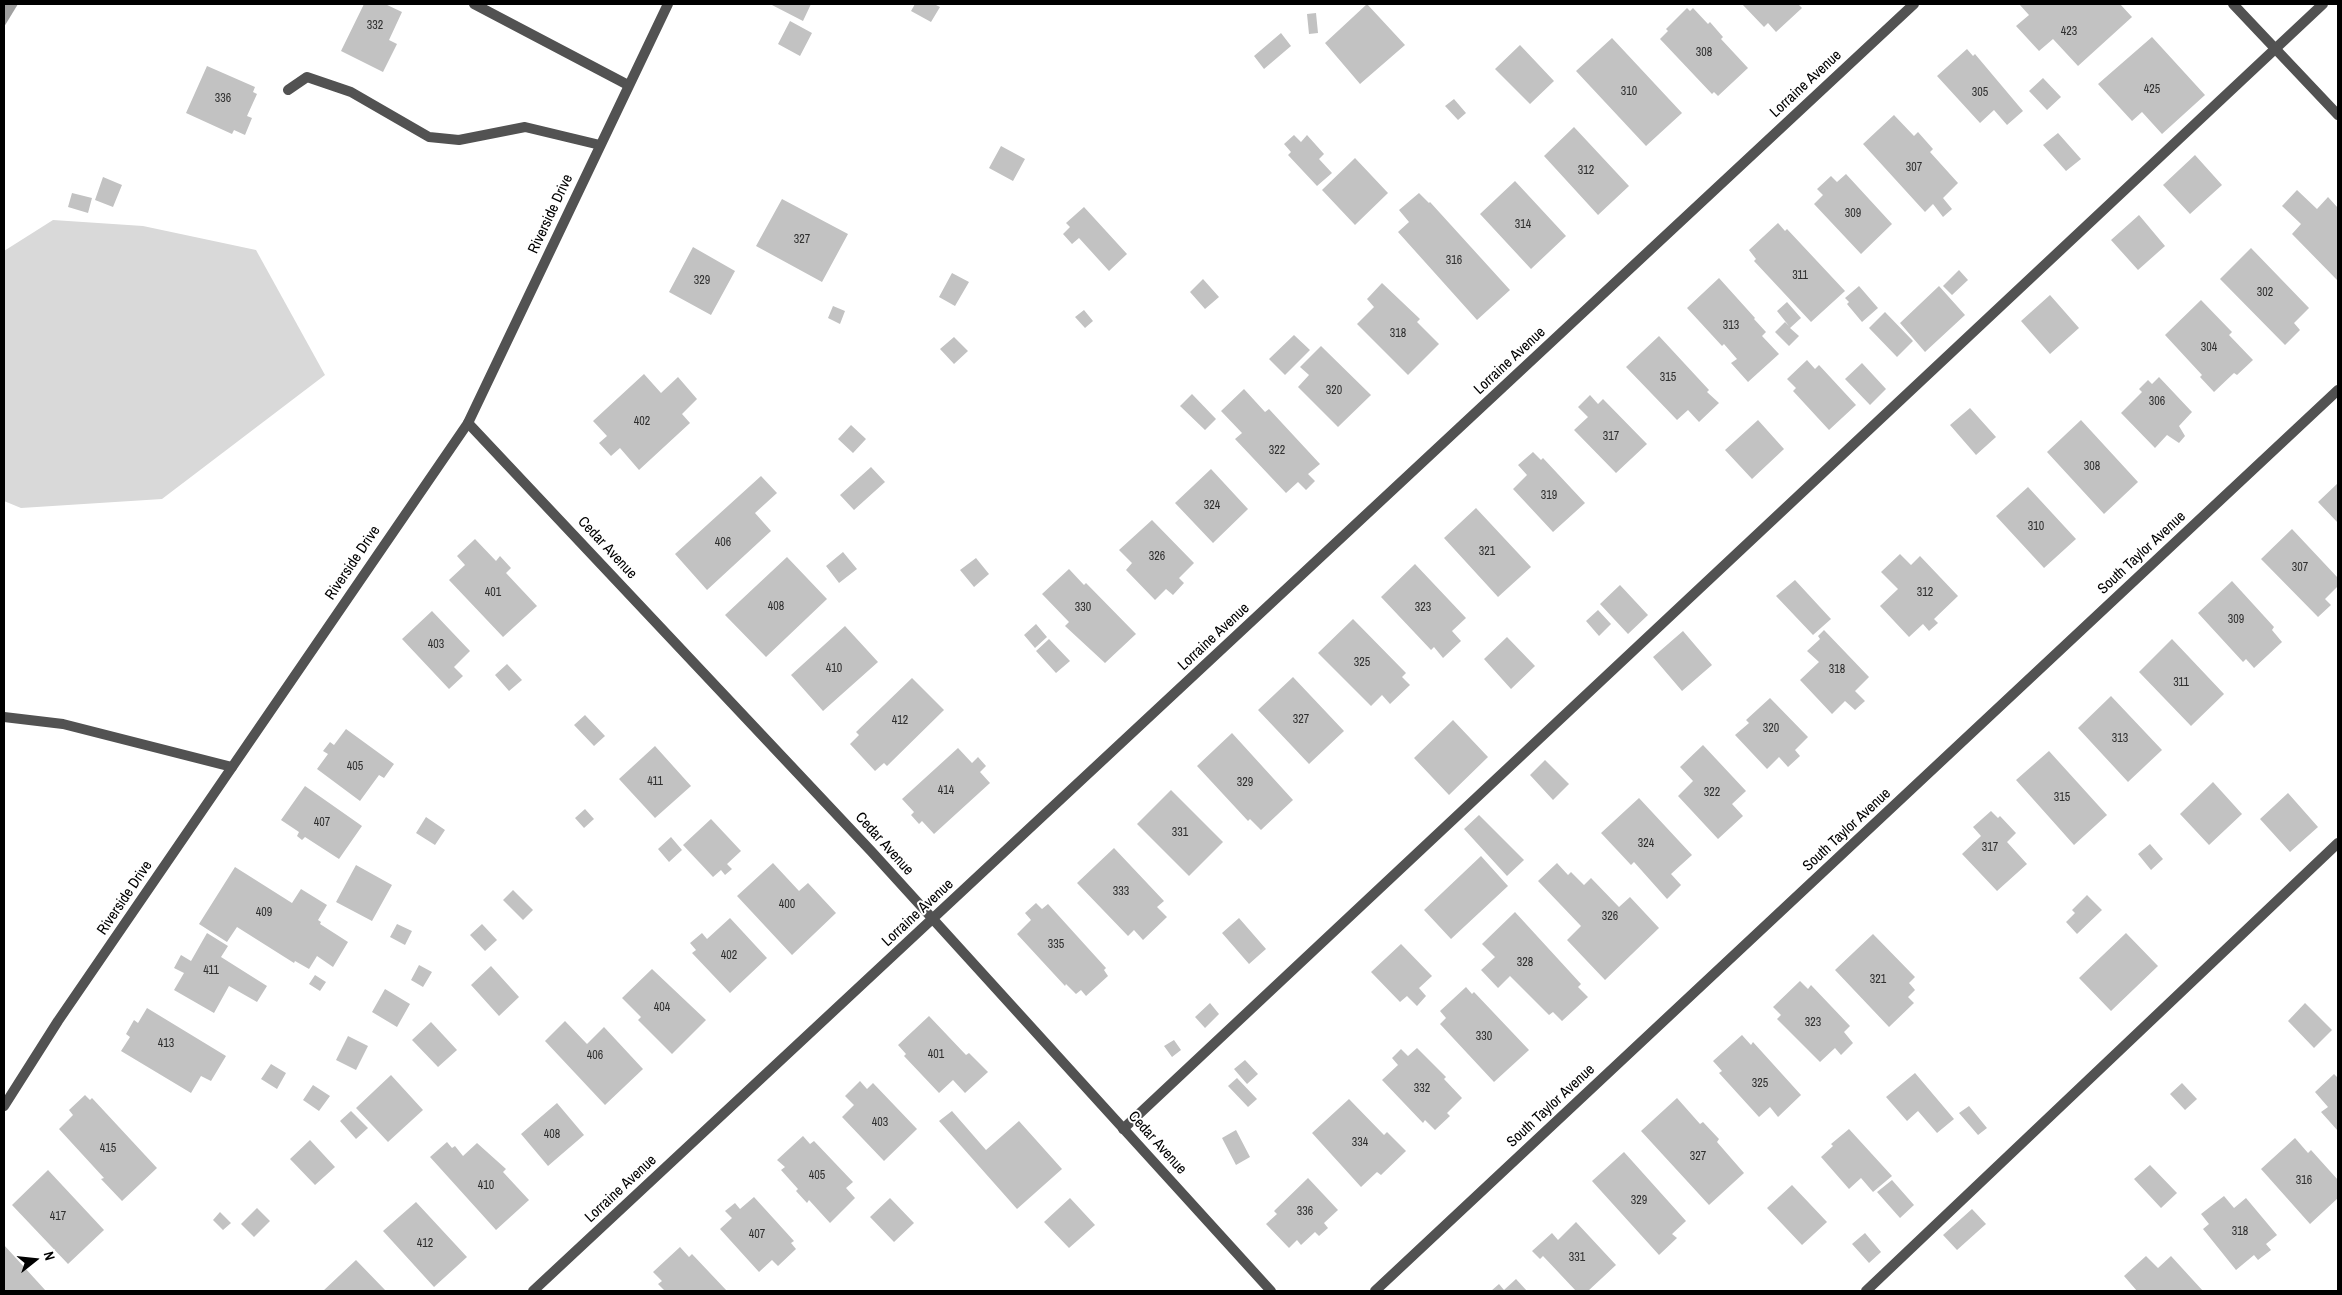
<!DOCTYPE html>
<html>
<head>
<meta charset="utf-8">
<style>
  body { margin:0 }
  #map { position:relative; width:2342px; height:1295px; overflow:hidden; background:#fff; font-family:"Archivo Narrow",sans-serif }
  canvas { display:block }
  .frame { position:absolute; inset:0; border:5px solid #000; pointer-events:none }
  .north { position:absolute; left:10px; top:1235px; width:50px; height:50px; -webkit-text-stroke:4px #fff; paint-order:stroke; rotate:74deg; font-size:14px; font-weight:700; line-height:20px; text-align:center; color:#000 }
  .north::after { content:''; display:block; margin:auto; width:18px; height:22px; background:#000; clip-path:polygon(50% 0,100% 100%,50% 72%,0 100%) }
</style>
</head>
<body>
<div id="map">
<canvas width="2342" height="1295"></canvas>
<div class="frame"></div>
<div class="north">N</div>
</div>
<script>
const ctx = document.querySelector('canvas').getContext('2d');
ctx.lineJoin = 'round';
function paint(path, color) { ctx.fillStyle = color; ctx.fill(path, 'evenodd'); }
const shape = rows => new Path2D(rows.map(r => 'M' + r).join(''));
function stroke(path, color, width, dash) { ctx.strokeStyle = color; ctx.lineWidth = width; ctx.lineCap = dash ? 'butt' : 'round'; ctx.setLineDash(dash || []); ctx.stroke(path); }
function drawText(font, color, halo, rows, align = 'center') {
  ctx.font = font + ' "Archivo Narrow",sans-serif'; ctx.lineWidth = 4; ctx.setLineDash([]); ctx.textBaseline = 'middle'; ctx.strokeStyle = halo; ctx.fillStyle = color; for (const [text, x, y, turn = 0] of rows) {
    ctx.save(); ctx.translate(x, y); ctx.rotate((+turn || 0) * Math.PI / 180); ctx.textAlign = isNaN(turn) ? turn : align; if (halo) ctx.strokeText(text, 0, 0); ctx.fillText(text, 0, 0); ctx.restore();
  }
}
const green = shape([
  [53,220,143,226,256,250,325,375,162,499,21,508,4,501,4,251]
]);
const water = shape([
  [4,4,18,4,4,27]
]);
const building = shape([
  [364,4,385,4,402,12,389,40,397,44,383,72,341,51],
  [770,4,811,4,803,21],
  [915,4,934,4,940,7,931,22,911,11],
  [1367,4,1405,45,1360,84,1325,43],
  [1742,4,1798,4,1802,8,1776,32,1768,23,1764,27],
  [2019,4,2120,4,2132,17,2078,66,2053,39,2039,51,2016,26,2029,15],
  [1687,8,1690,11,1693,8,1708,24,1710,22,1723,37,1721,39,1748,68,1718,96,1714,92,1712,94,1660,39,1668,31,1666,29],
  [1316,13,1318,33,1309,34,1307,14],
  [790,21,812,33,800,56,778,44],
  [1281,33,1291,46,1264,69,1254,56],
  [2152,37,2205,95,2162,134,2142,112,2132,121,2098,84],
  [1612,38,1682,113,1646,146,1576,71],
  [1520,45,1554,81,1530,104,1495,69],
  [1967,49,1973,56,1975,54,2023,111,2007,125,1994,110,1980,123,1937,76],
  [207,66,255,87,253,92,257,94,247,116,252,118,245,135,234,130,232,134,186,113],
  [2043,78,2061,97,2047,110,2029,91],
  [1454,99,1466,113,1458,120,1445,106],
  [1894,115,1914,136,1918,132,1933,149,1930,152,1958,183,1943,198,1952,209,1943,217,1933,204,1925,212,1863,144],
  [1574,127,1629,186,1598,215,1544,156],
  [2058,133,2081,159,2066,171,2043,145],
  [1294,135,1301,142,1307,135,1324,154,1319,159,1332,173,1317,186,1288,155,1291,152,1284,144],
  [1001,146,1025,159,1013,181,989,168],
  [2195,155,2222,185,2190,214,2163,185],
  [1355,158,1388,193,1355,225,1322,190],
  [1846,174,1892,224,1861,254,1814,204,1823,195,1817,189,1831,176,1837,182],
  [103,177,122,185,113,207,95,200],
  [1515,181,1566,236,1531,269,1480,214],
  [2297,190,2317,209,2328,197,2338,208,2338,281,2292,234,2301,224,2282,206],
  [72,193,92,198,88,213,68,207],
  [1419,193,1429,203,1430,202,1510,290,1477,320,1398,232,1409,222,1399,210],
  [782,199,848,234,822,282,756,246],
  [1084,207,1127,254,1109,271,1079,238,1072,244,1063,234,1070,227,1066,223],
  [2139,215,2165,246,2138,270,2111,240],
  [1778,223,1785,231,1787,229,1845,291,1811,322,1754,261,1756,259,1749,250],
  [693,247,735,271,711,315,669,292],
  [2251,248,2309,308,2294,323,2300,330,2285,345,2220,279],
  [1959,270,1968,280,1952,295,1943,286],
  [952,273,969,282,955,306,939,297],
  [1719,278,1755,318,1754,319,1766,332,1762,336,1779,354,1748,382,1731,363,1737,359,1724,344,1722,346,1687,308],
  [1203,279,1219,297,1205,309,1190,292],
  [1382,283,1420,319,1417,322,1439,344,1408,375,1357,324,1374,307,1367,299],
  [1859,286,1878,308,1862,322,1847,304,1849,302,1845,298],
  [1939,286,1965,315,1925,352,1900,323],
  [2050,295,2079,328,2050,354,2021,321],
  [2201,300,2232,332,2229,335,2253,360,2237,375,2234,373,2214,392,2200,377,2202,375,2165,335],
  [1787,302,1801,318,1790,328,1799,336,1789,346,1775,332,1785,322,1789,326,1777,311],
  [833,306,845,311,840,324,828,318],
  [1084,310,1093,321,1085,328,1075,317],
  [1885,312,1913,341,1897,357,1869,328],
  [1294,335,1310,350,1285,375,1269,359],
  [1659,336,1709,390,1707,392,1719,403,1699,422,1688,410,1677,420,1626,367],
  [954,337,968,351,954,364,940,349],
  [1321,346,1371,395,1338,427,1298,387,1309,375,1300,367],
  [1807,360,1815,369,1819,365,1856,405,1829,430,1793,391,1796,388,1787,379],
  [1862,363,1886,389,1870,405,1845,379],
  [644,374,661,393,678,377,697,399,682,414,690,423,639,470,620,448,611,456,599,443,607,436,593,421],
  [2159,377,2192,412,2179,426,2185,436,2179,443,2167,435,2155,448,2121,413,2142,392,2139,389,2148,380,2152,384],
  [1244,389,1265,412,1269,409,1320,464,1308,474,1315,481,1306,490,1298,482,1286,493,1235,439,1242,433,1221,411],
  [1192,394,1216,419,1205,430,1180,406],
  [1590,395,1598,404,1603,399,1647,444,1616,473,1574,430,1588,417,1578,407],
  [1970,408,1996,437,1976,455,1950,425],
  [1758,420,1784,449,1752,479,1725,450],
  [2081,420,2138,482,2104,514,2047,452],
  [851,425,866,439,853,453,838,439],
  [1533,452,1541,460,1543,458,1585,503,1553,532,1513,489,1527,475,1518,465],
  [871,467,885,482,854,510,840,495],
  [1211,469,1248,509,1213,543,1175,503],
  [761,476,777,493,755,513,771,531,707,590,675,554],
  [2338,483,2338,523,2318,502],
  [2028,487,2076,539,2044,568,1996,516],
  [1476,508,1531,567,1498,597,1444,538],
  [1152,520,1194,563,1179,578,1184,583,1173,595,1166,589,1155,600,1126,570,1132,563,1119,550],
  [2292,529,2338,578,2338,586,2325,599,2331,605,2318,617,2261,559],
  [475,539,496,561,500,556,511,568,506,573,537,606,503,637,449,580,465,565,457,556],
  [843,552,857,569,839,583,826,566],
  [1900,554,1911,565,1920,556,1958,596,1934,619,1938,623,1929,631,1923,624,1909,637,1880,606,1898,589,1881,572],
  [787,557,827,599,766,657,725,615],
  [976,558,989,574,974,587,960,570],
  [1415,564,1466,618,1452,631,1461,641,1443,658,1434,647,1431,650,1381,597],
  [1069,569,1084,585,1086,583,1136,634,1105,663,1065,626,1069,622,1042,594],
  [1795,580,1831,619,1813,635,1776,596],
  [2232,581,2274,627,2272,630,2282,642,2254,668,2246,659,2243,662,2198,613],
  [1620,585,1648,615,1628,634,1600,604],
  [1598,610,1611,624,1599,636,1586,621],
  [432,611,470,651,454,667,463,676,449,689,402,639],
  [1353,619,1406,673,1402,677,1410,685,1390,704,1382,695,1371,706,1318,653],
  [1036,624,1047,637,1035,648,1024,635],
  [845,626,878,662,823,711,791,675],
  [1824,630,1869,677,1855,691,1865,701,1855,710,1845,701,1832,714,1800,680,1819,662,1807,651,1820,639,1818,636],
  [1683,631,1712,665,1682,691,1653,657],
  [1507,637,1535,666,1511,689,1484,659],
  [1049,639,1070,661,1056,673,1036,651],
  [2172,639,2224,694,2191,726,2139,672],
  [507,664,522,680,509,691,495,675],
  [1293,677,1344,731,1309,764,1258,710],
  [912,678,944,710,887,766,884,763,875,771,850,744,859,735,856,732],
  [2111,696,2162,750,2128,782,2078,728],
  [1770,698,1808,737,1795,750,1800,756,1788,767,1779,757,1767,769,1735,735,1749,723,1746,720],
  [585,715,605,736,594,746,574,725],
  [1453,720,1488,757,1449,795,1414,758],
  [346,729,394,764,384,778,379,775,360,801,317,769,328,754,323,751,330,742,334,745],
  [1232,733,1293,800,1261,830,1250,819,1248,821,1197,766],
  [1703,745,1746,791,1732,804,1743,816,1718,839,1678,796,1693,781,1680,767],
  [655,746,691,786,655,818,619,779],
  [958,748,972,763,978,757,986,766,980,772,990,783,934,834,922,821,919,824,911,815,914,812,902,799],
  [2049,751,2107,815,2074,845,2016,780],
  [1545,760,1569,784,1553,800,1530,775],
  [2213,782,2242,814,2209,845,2180,814],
  [305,786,362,826,339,859,305,837,302,840,297,836,299,832,281,820],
  [1171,790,1223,842,1189,876,1137,824],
  [2288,793,2318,827,2290,852,2260,819],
  [1639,798,1692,855,1671,874,1681,885,1667,899,1634,862,1631,865,1601,833],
  [585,809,594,819,584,828,575,818],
  [1991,811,1998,818,2000,816,2016,833,2007,842,2027,864,1997,891,1962,854,1981,836,1973,827],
  [1479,815,1524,860,1507,876,1464,829],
  [426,817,445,830,435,845,416,833],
  [711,819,741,851,727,864,732,869,725,875,721,870,713,877,683,845],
  [671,837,682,850,669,862,658,849],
  [2150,844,2163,859,2151,870,2138,854],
  [1114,848,1164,901,1157,907,1167,917,1143,940,1134,930,1128,936,1077,883],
  [1481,856,1508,886,1451,939,1424,910],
  [773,863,799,891,808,883,836,913,792,955,737,896],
  [1557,863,1568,875,1571,872,1584,885,1591,878,1619,907,1630,897,1659,928,1605,980,1567,940,1581,926,1538,881],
  [356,865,392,885,372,921,336,902],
  [235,867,292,903,301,889,327,905,318,920,321,922,320,924,348,942,333,967,317,956,309,969,295,961,294,963,237,927,227,942,199,924],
  [513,890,533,910,523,920,503,900],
  [2087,895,2102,910,2077,934,2066,922,2075,913,2072,910],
  [1036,903,1042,909,1048,904,1106,968,1104,970,1108,976,1086,996,1081,990,1076,994,1066,984,1065,986,1017,934,1031,920,1025,913],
  [1515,912,1581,984,1578,987,1588,997,1562,1021,1553,1012,1549,1015,1510,976,1498,988,1481,970,1495,957,1482,944],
  [730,918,767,958,730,993,692,953,696,950,690,943,702,933,707,939],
  [1239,918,1266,949,1249,964,1222,933],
  [397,924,412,931,405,945,390,937],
  [482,924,497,940,485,951,470,935],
  [207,933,228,946,221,957,267,986,257,1002,229,986,214,1013,174,990,184,973,174,968,181,955,191,961],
  [2126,933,2158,966,2111,1011,2079,978],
  [1873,934,1915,977,1909,983,1915,990,1908,997,1914,1003,1889,1027,1835,970],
  [1401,944,1432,976,1419,988,1426,996,1417,1006,1407,996,1400,1002,1371,972],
  [419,965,432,972,423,987,411,980],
  [491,966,519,997,499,1016,471,985],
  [652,969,706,1020,672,1054,638,1020,641,1017,622,998],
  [315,975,326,982,320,991,309,984],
  [1800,981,1808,989,1811,985,1850,1026,1844,1032,1853,1043,1841,1055,1835,1048,1820,1062,1777,1019,1781,1015,1773,1007],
  [1466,987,1472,994,1474,992,1529,1050,1494,1082,1440,1024,1446,1018,1440,1011],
  [385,989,410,1004,397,1027,372,1012],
  [1210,1003,1219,1014,1205,1028,1195,1017],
  [2305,1003,2332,1030,2314,1048,2288,1021],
  [147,1008,226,1056,211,1081,201,1076,191,1093,121,1051,130,1037,126,1034,134,1020,138,1023],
  [929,1016,966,1055,969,1053,988,1072,965,1093,953,1080,939,1093,904,1056,906,1054,898,1045],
  [565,1021,587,1044,604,1027,643,1069,605,1105,545,1041],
  [431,1022,457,1050,438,1067,412,1040],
  [1742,1035,1751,1045,1753,1042,1801,1095,1778,1117,1770,1107,1759,1117,1719,1073,1722,1071,1713,1061],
  [348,1036,368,1046,356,1070,336,1060],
  [1174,1040,1181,1050,1172,1057,1164,1046],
  [1417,1048,1446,1077,1444,1079,1462,1098,1447,1113,1450,1116,1435,1130,1425,1120,1423,1123,1382,1080,1398,1065,1392,1058,1401,1049,1408,1056],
  [1245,1060,1258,1074,1247,1084,1234,1069],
  [271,1064,286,1073,277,1089,261,1079],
  [1915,1073,1954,1119,1937,1133,1918,1111,1907,1121,1886,1097],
  [2334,1074,2338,1078,2338,1131,2321,1112,2328,1107,2315,1092],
  [391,1075,423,1110,388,1142,356,1108],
  [1237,1078,1257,1099,1248,1107,1228,1086],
  [860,1081,867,1089,873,1083,917,1129,884,1161,842,1117,854,1105,845,1096],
  [2182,1083,2197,1099,2185,1110,2170,1094],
  [313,1085,330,1096,319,1111,303,1100],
  [85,1095,90,1100,92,1098,157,1168,122,1201,101,1179,104,1178,59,1129,73,1115,69,1110],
  [1677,1098,1700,1124,1703,1122,1719,1139,1717,1142,1744,1173,1709,1205,1641,1131],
  [1349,1099,1384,1135,1387,1132,1406,1151,1381,1175,1377,1172,1361,1187,1312,1133],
  [557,1103,584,1135,548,1166,521,1134],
  [1969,1106,1987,1128,1978,1135,1959,1113],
  [351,1111,368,1128,356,1139,340,1121],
  [952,1111,986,1150,1019,1121,1062,1169,1017,1209,939,1121],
  [1849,1129,1892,1176,1873,1192,1861,1178,1849,1189,1821,1157,1833,1146,1831,1144],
  [1236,1130,1250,1157,1236,1165,1222,1138],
  [803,1136,810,1144,814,1141,853,1182,846,1188,855,1198,830,1223,809,1200,807,1203,796,1191,798,1189,781,1170,785,1167,777,1160],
  [2295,1138,2308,1153,2311,1150,2338,1180,2338,1198,2310,1224,2261,1169],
  [310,1140,335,1167,315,1185,290,1159],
  [447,1142,452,1148,455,1146,463,1156,477,1143,506,1169,503,1172,529,1200,496,1230,430,1157],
  [1624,1152,1686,1221,1672,1234,1677,1238,1659,1255,1592,1181],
  [2150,1165,2177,1193,2161,1208,2134,1179],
  [48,1170,104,1230,68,1264,12,1205],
  [1308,1178,1338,1210,1324,1223,1328,1228,1319,1236,1315,1232,1301,1245,1297,1240,1289,1248,1266,1224,1277,1214,1274,1211],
  [1892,1180,1914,1205,1900,1218,1877,1192],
  [1792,1185,1827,1222,1802,1245,1767,1208],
  [2224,1196,2234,1208,2246,1198,2277,1235,2266,1244,2271,1250,2258,1260,2254,1255,2236,1270,2203,1229,2209,1224,2201,1214],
  [754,1197,794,1241,791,1243,796,1249,778,1266,772,1260,759,1272,720,1229,732,1218,725,1211,735,1203,740,1209],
  [890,1198,914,1223,894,1242,870,1217],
  [1070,1198,1095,1225,1069,1248,1044,1222],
  [416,1202,467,1257,434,1287,383,1231],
  [257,1208,270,1221,254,1237,241,1224],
  [1972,1209,1986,1224,1957,1250,1943,1235],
  [220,1212,231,1223,223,1230,213,1220],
  [1576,1222,1616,1265,1588,1291,1576,1291,1543,1256,1540,1259,1532,1251,1552,1233,1558,1240],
  [1865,1233,1881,1252,1869,1263,1852,1244],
  [4,1245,46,1291,4,1291],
  [680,1247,689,1257,692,1254,727,1291,665,1291,658,1284,662,1281,653,1272],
  [2146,1256,2158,1268,2171,1256,2203,1291,2137,1291,2124,1276],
  [356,1260,386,1291,323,1291],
  [1516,1279,1527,1291,1491,1291,1499,1284,1504,1290]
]);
const service = shape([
  [474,4,628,85],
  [288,90,307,77,351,92,429,137,459,140,525,127,600,145],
  [4,717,63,724,232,767],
  [1123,1129,2323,4],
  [1866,1291,2338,843]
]);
const minor = shape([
  [2233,4,2338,115],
  [468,423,871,851,1271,1291],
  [533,1291,1914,4],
  [1375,1291,2338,390]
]);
const tertiary = shape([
  [4,1106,58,1021,468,423,668,4]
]);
const numberNames = [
  ["332",375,26],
  ["423",2069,32],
  ["308",1704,53],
  ["425",2152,90],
  ["310",1629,92],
  ["305",1980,93],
  ["336",223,99],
  ["307",1914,168],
  ["312",1586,171],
  ["309",1853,214],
  ["314",1523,225],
  ["327",802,240],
  ["316",1454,261],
  ["311",1800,276],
  ["329",702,281],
  ["302",2265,293],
  ["313",1731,326],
  ["318",1398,334],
  ["304",2209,348],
  ["315",1668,378],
  ["320",1334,391],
  ["306",2157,402],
  ["402",642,422],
  ["317",1611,437],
  ["322",1277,451],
  ["308",2092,467],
  ["319",1549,496],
  ["324",1212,506],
  ["310",2036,527],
  ["406",723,543],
  ["321",1487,552],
  ["326",1157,557],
  ["307",2300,568],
  ["401",493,593],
  ["312",1925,593],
  ["408",776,607],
  ["330",1083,608],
  ["323",1423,608],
  ["309",2236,620],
  ["403",436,645],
  ["325",1362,663],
  ["410",834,669],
  ["318",1837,670],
  ["311",2181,683],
  ["327",1301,720],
  ["412",900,721],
  ["320",1771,729],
  ["313",2120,739],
  ["405",355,767],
  ["411",655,782],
  ["329",1245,783],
  ["414",946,791],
  ["322",1712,793],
  ["315",2062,798],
  ["407",322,823],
  ["331",1180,833],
  ["324",1646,844],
  ["317",1990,848],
  ["333",1121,892],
  ["400",787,905],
  ["409",264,913],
  ["326",1610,917],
  ["335",1056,945],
  ["402",729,956],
  ["328",1525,963],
  ["411",211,971],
  ["321",1878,980],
  ["404",662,1008],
  ["323",1813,1023],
  ["330",1484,1037],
  ["413",166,1044],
  ["401",936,1055],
  ["406",595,1056],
  ["325",1760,1084],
  ["332",1422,1089],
  ["403",880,1123],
  ["408",552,1135],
  ["334",1360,1143],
  ["415",108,1149],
  ["327",1698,1157],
  ["405",817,1176],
  ["316",2304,1181],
  ["410",486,1186],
  ["329",1639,1201],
  ["336",1305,1212],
  ["417",58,1217],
  ["318",2240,1232],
  ["407",757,1235],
  ["412",425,1244],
  ["331",1577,1258]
];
const streetNames = [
  ["Lorraine Avenue",1806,84,-43],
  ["Riverside Drive",551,214,-65],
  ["Lorraine Avenue",1510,361,-43],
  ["Cedar Avenue",607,548,47],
  ["South Taylor Avenue",2142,553,-43],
  ["Riverside Drive",353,563,-56],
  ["Lorraine Avenue",1214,637,-43],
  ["South Taylor Avenue",1847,830,-43],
  ["Cedar Avenue",884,844,48],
  ["Riverside Drive",125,898,-56],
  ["Lorraine Avenue",918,913,-43],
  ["South Taylor Avenue",1551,1106,-43],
  ["Cedar Avenue",1157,1143,48],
  ["Lorraine Avenue",621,1189,-43]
];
paint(green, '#d9d9d9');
paint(water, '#a0a0a0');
paint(building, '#c2c2c2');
stroke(service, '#525252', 10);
stroke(minor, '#525252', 10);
stroke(tertiary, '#525252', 10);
drawText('12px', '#303030', null, numberNames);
drawText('15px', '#000', '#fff', streetNames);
</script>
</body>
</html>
